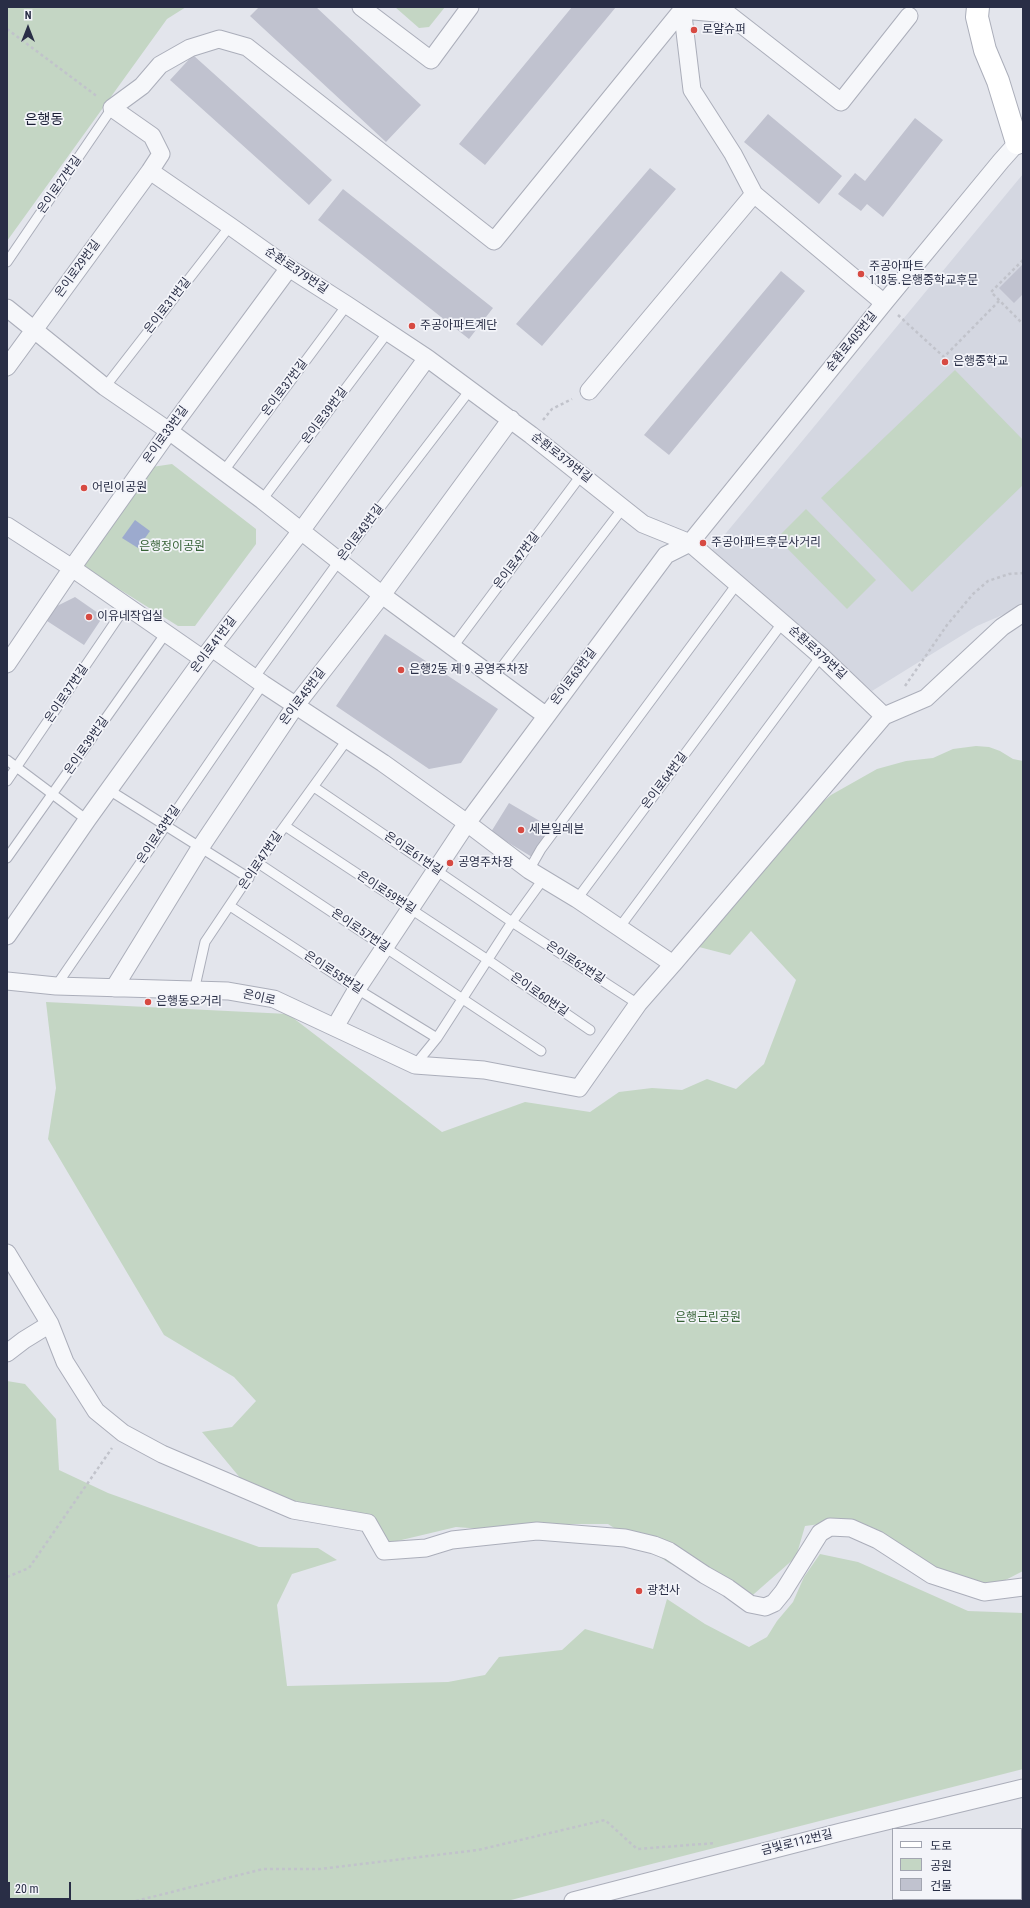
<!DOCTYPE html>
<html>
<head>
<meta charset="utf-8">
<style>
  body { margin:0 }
  #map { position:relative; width:1030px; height:1908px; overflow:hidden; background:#e3e5ec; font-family:"Roboto Condensed","Noto Sans KR",sans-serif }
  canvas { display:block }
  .frame { position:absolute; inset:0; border:8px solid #292e46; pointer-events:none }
  .legend { position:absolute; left:892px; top:1828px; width:130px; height:72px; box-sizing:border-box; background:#f3f4f9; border:1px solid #a2a5b1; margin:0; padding:5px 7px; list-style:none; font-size:12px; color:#292e46 }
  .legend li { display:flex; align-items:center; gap:8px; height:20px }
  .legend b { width:20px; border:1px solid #a2a5b1 }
  .north { position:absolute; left:8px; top:8px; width:40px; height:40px; -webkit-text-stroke:3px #f3f4f9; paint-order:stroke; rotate:0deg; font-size:11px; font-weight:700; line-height:16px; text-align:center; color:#292e46 }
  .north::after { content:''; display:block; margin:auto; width:14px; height:18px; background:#292e46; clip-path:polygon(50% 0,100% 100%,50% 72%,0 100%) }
  .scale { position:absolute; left:8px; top:1882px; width:63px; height:18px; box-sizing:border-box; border:2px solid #292e46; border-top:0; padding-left:5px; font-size:12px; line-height:14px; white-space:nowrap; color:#292e46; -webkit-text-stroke:3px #f3f4f9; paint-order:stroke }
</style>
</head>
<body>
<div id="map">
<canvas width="1030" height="1908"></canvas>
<div class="frame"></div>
<ul class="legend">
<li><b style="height:5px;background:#fff"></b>도로</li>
<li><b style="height:11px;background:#c4d6c4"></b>공원</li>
<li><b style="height:11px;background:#c0c2cf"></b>건물</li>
</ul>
<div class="north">N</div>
<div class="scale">20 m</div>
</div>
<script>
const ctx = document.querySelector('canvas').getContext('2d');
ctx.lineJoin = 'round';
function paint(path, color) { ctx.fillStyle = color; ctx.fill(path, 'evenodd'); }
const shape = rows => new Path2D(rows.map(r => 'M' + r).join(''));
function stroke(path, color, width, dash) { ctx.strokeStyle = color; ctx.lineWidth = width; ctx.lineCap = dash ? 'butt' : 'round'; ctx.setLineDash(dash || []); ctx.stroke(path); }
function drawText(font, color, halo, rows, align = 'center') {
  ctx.font = font + ' "Roboto Condensed","Noto Sans KR",sans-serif'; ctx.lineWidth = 3.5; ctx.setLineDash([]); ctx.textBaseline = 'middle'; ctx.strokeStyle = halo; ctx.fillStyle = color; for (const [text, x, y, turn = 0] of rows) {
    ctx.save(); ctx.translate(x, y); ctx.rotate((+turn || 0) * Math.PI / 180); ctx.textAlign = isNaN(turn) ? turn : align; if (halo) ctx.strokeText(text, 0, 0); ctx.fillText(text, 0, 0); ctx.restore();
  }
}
const built = shape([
  [1023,174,1023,606,977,626,872,691,712,550]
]);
const green = shape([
  [7,7,186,7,167,19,7,241],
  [395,7,445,7,429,27,419,28],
  [955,370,1023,440,1023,485,912,592,821,498],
  [172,464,256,529,256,544,195,626,178,626,79,564,152,467],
  [806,509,876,580,847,609,777,538],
  [976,746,989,747,1000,751,1013,759,1023,761,1023,1571,988,1589,937,1577,835,1522,805,1526,796,1557,746,1601,669,1563,608,1524,562,1524,536,1533,456,1527,372,1547,363,1524,316,1514,266,1509,202,1432,232,1427,256,1401,234,1377,164,1335,48,1139,56,1088,46,1002,288,1014,442,1132,525,1102,590,1112,619,1092,652,1088,682,1090,707,1079,736,1089,764,1064,796,980,751,931,730,955,699,947,803,819,831,795,877,769,906,761,933,758,953,749],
  [7,1381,25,1384,56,1419,59,1470,108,1493,259,1547,318,1548,337,1560,292,1574,277,1605,287,1686,448,1682,485,1675,499,1657,562,1650,585,1629,653,1649,667,1599,705,1624,749,1647,767,1637,777,1621,793,1602,804,1577,820,1554,858,1562,968,1611,1023,1613,1023,1769,507,1901,7,1901]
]);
const water = shape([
  [135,520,150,531,138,548,122,538]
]);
const building = shape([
  [259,7,316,7,421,105,386,142,250,16],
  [572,7,616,7,485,165,459,144],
  [193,55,332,180,309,205,170,80],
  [768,114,842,176,819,204,744,142],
  [915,118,943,140,883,217,867,204,861,211,838,194,855,173,865,181],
  [650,168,676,189,542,346,516,324],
  [343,189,493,308,469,339,318,220],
  [1023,264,1023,297,1022,295,1014,303,999,288],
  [781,271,805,291,669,455,644,435],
  [75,597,98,613,100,621,84,645,44,619,51,609],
  [385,634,498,709,461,763,429,769,336,706],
  [509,803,550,827,532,857,491,832]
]);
const path = shape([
  [7,29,98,97],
  [1023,260,991,292,1023,324],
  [898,315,944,357,999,301],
  [543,420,552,409,572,399],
  [905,686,947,625,973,594,988,581,1009,574,1023,573],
  [7,1577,29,1568,112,1448],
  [136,1901,263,1869,320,1869,478,1850,605,1820,637,1849,716,1843]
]);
const service = shape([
  [7,262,112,108],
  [105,387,230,226],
  [223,472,347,305],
  [262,500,388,332],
  [452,648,582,474],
  [494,677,623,508],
  [254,678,339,561,470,390],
  [7,760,87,820],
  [7,781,126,606],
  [314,787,512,922,638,1004],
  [109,790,249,878],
  [285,826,488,960,590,1030],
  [7,858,166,633],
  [258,863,541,1051],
  [529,870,541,849,737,584],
  [577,899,783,622],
  [230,906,357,989,437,1038],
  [619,928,821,656],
  [56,986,263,684],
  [194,991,205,942,258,863,347,740],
  [415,1065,437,1038,512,922,544,878]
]);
const minor = shape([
  [361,7,431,60,470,7],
  [682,7,692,90,733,154,754,194,884,303],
  [909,16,841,102,728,14,682,10,494,241,247,47,219,39,190,48,160,65,142,86,112,108,152,136,161,154,150,171,230,226,289,268,347,305,427,358,531,435,643,524,690,543,821,656,884,716,926,698,1002,627,1023,613],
  [7,308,105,387,169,431,262,500,382,595,545,715],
  [7,367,150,171],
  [589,391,754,194],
  [7,526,72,568,203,659],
  [212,648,263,684,383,763,467,823,529,870,577,899,673,964,884,716],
  [7,664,72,568,169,431,289,268],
  [7,936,87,820,203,659,301,531,427,358],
  [7,981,56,986,228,991,274,999,415,1065,484,1070,579,1088,638,1004,673,964],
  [114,988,200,848,296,705,382,595,511,419],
  [335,1027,357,989,467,823,666,555,690,543,884,303,1001,161,1017,143],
  [7,1253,50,1324,65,1362,96,1411,123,1433,162,1454,293,1510,368,1523,384,1551,426,1548,452,1540,537,1531,625,1538,654,1545,669,1551,705,1575,728,1588,750,1604,765,1607,774,1603,783,1592,820,1533,830,1527,851,1528,878,1540,932,1575,984,1592,1023,1587],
  [7,1353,24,1340,50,1324],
  [573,1901,841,1832,1023,1788]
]);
const secondary = shape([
  [978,7,977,17,985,50,998,81,1017,143]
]);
const markers = [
  [694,30,4,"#d74a42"],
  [861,274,4,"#d74a42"],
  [412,326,4,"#d74a42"],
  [945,362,4,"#d74a42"],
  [84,488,4,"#d74a42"],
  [703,543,4,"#d74a42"],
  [89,617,4,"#d74a42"],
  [401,670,4,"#d74a42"],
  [521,830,4,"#d74a42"],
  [450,863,4,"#d74a42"],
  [148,1002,4,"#d74a42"],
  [639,1591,4,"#d74a42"]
];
const poiNames = [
  ["로얄슈퍼",702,30],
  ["주공아파트",869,267],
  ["118동.은행중학교후문",869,281],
  ["주공아파트계단",420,326],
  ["은행중학교",953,362],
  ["어린이공원",92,488],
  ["주공아파트후문사거리",711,543],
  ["이유네작업실",97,617],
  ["은행2동 제 9 공영주차장",409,670],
  ["세븐일레븐",529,830],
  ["공영주차장",458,863],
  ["은행동오거리",156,1002],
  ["광천사",647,1591]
];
const streetNames = [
  ["은이로27번길",60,185,-55],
  ["은이로29번길",78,269,-54],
  ["순환로379번길",296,271,34],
  ["은이로31번길",168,306,-52],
  ["순환로405번길",852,342,-51],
  ["은이로37번길",285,388,-53],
  ["은이로39번길",325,416,-53],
  ["은이로33번길",166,435,-54],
  ["순환로379번길",561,458,38],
  ["은이로43번길",361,533,-53],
  ["은이로47번길",517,561,-53],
  ["은이로41번길",214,645,-53],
  ["순환로379번길",817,653,42],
  ["은이로63번길",574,677,-53],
  ["은이로37번길",67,694,-56],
  ["은이로45번길",303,697,-53],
  ["은이로39번길",87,746,-55],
  ["은이로64번길",665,781,-53],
  ["은이로43번길",159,835,-56],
  ["은이로61번길",413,854,34],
  ["은이로47번길",261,861,-56],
  ["은이로59번길",386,893,33],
  ["은이로57번길",360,931,34],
  ["은이로62번길",575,963,33],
  ["은이로55번길",333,973,33],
  ["은이로60번길",539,995,35],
  ["은이로",259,998,13],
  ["금빛로112번길",797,1843,-14]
];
const parkNames = [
  ["은행정이공원",172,547],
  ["은행근린공원",708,1318]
];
const quarterNames = [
  ["은행동",44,120]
];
paint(built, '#d4d7e1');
paint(green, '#c4d6c4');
paint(water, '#9caace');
paint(building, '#c0c2cf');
stroke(service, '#abaeba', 11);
stroke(minor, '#abaeba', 19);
stroke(secondary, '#abaeba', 24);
stroke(path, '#c1c3cb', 2.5, [3, 3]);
stroke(service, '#f6f7fa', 9);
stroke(minor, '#f6f7fa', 17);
stroke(secondary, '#fff', 22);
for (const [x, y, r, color] of markers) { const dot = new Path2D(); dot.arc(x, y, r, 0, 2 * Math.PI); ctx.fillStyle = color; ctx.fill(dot); stroke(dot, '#f3f4f9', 1.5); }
drawText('12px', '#292e46', '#f3f4f9', poiNames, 'left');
drawText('12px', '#292e46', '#f3f4f9', streetNames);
drawText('12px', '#366236', '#f3f4f9', parkNames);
drawText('14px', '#1b1f36', '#f3f4f9', quarterNames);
</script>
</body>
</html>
